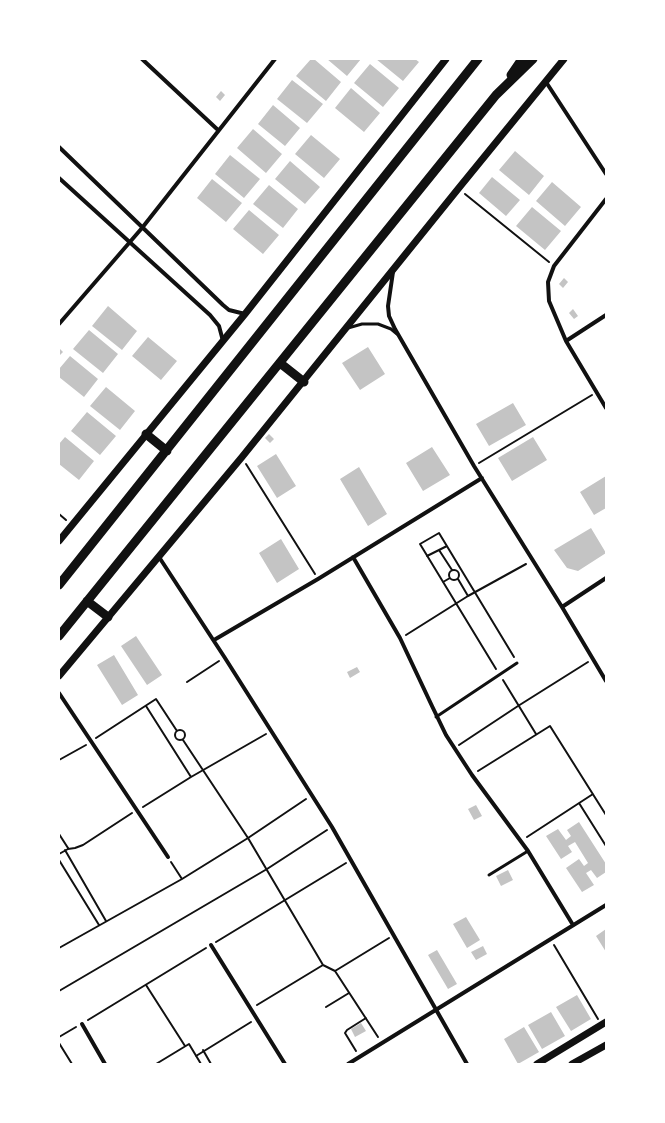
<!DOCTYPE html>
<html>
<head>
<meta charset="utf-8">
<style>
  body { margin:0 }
  #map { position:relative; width:665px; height:1123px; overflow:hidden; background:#fff; font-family:Commissioner,sans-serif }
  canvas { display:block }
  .frame { position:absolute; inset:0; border:60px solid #fff; pointer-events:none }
</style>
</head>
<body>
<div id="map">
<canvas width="665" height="1123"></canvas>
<div class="frame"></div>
</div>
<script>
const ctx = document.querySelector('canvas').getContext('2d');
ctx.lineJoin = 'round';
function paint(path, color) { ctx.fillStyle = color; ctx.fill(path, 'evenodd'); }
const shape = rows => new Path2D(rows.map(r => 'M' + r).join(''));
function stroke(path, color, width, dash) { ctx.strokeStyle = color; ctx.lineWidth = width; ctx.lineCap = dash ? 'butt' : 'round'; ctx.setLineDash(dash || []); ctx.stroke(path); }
const building = shape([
  [311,59,314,59,341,82,326,101,296,76],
  [327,59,361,59,347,76],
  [376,59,415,59,419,62,403,81],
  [370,64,399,88,383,107,354,83],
  [292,80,323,104,307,123,277,99],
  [351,88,380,113,364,132,335,108],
  [221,91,225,95,220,101,216,97],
  [273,105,300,128,285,146,258,124],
  [253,129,282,154,266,173,237,148],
  [311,135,340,159,324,178,295,154],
  [515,151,544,176,529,195,499,170],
  [230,155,260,179,244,198,215,174],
  [290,161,320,187,305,204,275,179],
  [492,177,520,200,506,216,479,193],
  [212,179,242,203,226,222,197,198],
  [552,182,581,207,565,226,536,201],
  [269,185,298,209,283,228,253,204],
  [532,207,561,231,545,250,516,226],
  [249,210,279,235,263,254,233,229],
  [564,278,568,282,563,288,559,284],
  [108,306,137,331,122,350,92,326],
  [573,309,578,316,574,319,569,313],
  [89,330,118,354,103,373,73,349],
  [148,337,177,361,161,380,132,356],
  [368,347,385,374,360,390,342,363],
  [59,348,63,352,59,356],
  [70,356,98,379,84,397,59,377,59,369],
  [106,387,135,411,120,430,90,406],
  [513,403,526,425,489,446,476,424],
  [87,412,116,436,100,455,71,431],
  [269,434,274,439,270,443,265,438],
  [65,437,94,461,79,480,59,464,59,444],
  [533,437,547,460,512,481,498,458],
  [432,447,450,475,423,491,406,463],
  [276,454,296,486,277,498,257,466],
  [359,467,387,514,368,526,340,479],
  [606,476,606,508,594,515,580,492],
  [591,528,606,553,578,571,567,568,554,550],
  [281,539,299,569,277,583,259,553],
  [136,636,162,675,147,685,121,646],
  [114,655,138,695,122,705,97,665],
  [357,667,360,672,350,678,347,672],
  [476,805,482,816,474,820,468,809],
  [579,822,606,864,606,872,597,878,591,870,586,873,594,885,582,892,566,868,579,859,584,866,588,863,575,842,568,846,572,852,561,859,546,836,558,829,566,840,571,836,567,830],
  [508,870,513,880,501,886,496,876],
  [466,917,480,940,467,948,453,924],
  [606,929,606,952,596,936],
  [483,946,487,954,476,960,471,952],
  [437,950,457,984,448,989,428,955],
  [577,995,591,1019,571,1031,556,1007],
  [551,1012,565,1036,542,1049,528,1025],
  [361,1023,366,1031,355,1037,351,1029],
  [524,1027,539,1052,518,1064,504,1039]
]);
const path = shape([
  [465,194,549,262],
  [479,463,592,395],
  [246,464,315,574],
  [59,514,66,520],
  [439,550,452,570],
  [427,556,447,546],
  '449 575a5 5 0 1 1 10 0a5 5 0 1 1-10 0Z',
  [458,579,468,596],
  [443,582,450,578],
  [406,635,468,596,526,564],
  [496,669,420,544,439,533,514,657],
  [503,680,536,734],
  [187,682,219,661],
  [146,706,191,777],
  '175 735a5 5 0 1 1 10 0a5 5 0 1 1-10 0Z',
  [96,738,156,699,177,731],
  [183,740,248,838,323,965,335,971,378,1037],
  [459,745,518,706,588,662],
  [59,760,86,745],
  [478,771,550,726,606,815],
  [579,803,606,846],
  [143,807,191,777,266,734],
  [59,834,68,848],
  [527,837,593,794],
  [65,850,106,921],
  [59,854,68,849,75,848,83,845,132,813],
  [59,860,99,925],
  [171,862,182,879],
  [216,942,346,863],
  [554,945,598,1019],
  [59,948,182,879,248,838,306,799],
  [335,971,389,938],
  [146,985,185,1046],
  [59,991,267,869,327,830],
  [257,1005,323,965],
  [326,1007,349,993],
  [88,1020,206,948],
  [59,1037,76,1027],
  [59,1043,72,1064],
  [203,1050,211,1064],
  [356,1051,345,1033,347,1030,366,1018],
  [196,1056,251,1022],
  [156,1064,189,1044,201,1064]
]);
const service = shape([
  [348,328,362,324,378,324,391,329,397,334],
  [436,717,517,663],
  [489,875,528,851]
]);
const minor = shape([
  [142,59,218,130],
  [546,82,606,174],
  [59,147,223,305,229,310,245,314],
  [59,178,210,315,219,326,223,341],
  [606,199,554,266,548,282,549,301,566,341,606,408],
  [393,272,388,306,389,316,395,329,474,466,562,607,606,681],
  [59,324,142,228,275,59],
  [566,341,606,315],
  [159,557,225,658,332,827,467,1064],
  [353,557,400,638,432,706,446,735,472,775,528,851,573,925],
  [562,607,606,578],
  [214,640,318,579,482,478],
  [59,693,168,857],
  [211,945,285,1064],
  [82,1024,105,1064],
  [348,1064,606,905]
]);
const tertiary = shape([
  [59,541,245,314,446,59],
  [59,676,242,457,458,189,564,59],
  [537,1064,606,1022],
  [572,1064,606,1045]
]);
const primary = shape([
  [511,75,522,59],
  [280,363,304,382],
  [146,434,167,451],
  [59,585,478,59],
  [87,601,108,617],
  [59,636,496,95,533,59]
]);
paint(building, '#c4c4c4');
stroke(path, '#111', 2);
stroke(service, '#111', 3);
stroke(minor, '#111', 4);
stroke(tertiary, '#111', 7);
stroke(primary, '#111', 9);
</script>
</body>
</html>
